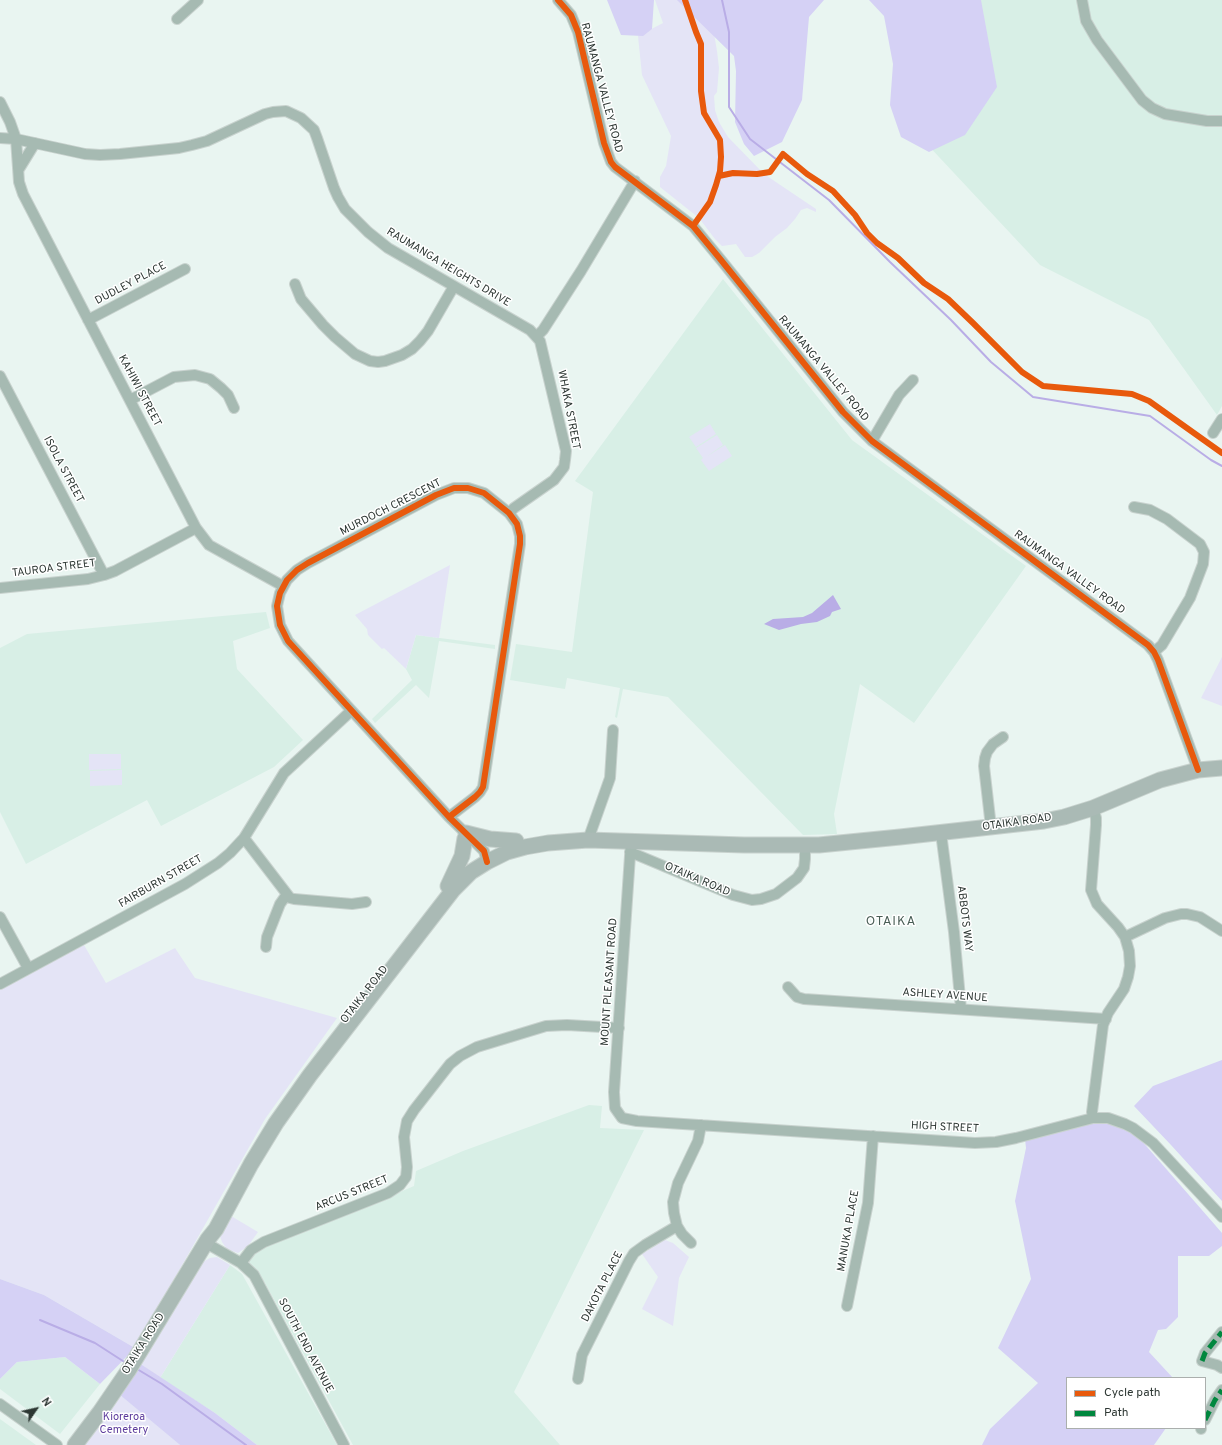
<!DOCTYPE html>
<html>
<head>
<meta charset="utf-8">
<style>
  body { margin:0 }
  #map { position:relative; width:1222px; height:1445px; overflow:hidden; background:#e9f5f1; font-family:Overpass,sans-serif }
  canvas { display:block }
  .legend { position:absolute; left:1066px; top:1377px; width:140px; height:52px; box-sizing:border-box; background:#fff; border:1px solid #abafad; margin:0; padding:5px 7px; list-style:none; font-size:12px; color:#2d3733 }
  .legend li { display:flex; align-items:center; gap:8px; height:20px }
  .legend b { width:20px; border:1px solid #abafad }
  .north { position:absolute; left:16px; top:1389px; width:40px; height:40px; -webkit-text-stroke:3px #fff; paint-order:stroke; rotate:56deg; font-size:11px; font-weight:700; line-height:16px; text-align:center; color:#2d3733 }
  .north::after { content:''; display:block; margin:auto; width:14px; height:18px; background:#2d3733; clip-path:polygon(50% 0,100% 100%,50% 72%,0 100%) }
</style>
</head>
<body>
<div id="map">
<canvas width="1222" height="1445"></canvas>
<ul class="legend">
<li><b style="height:5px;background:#e8590c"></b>Cycle path</li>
<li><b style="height:5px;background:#00873e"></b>Path</li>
</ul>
<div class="north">N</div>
</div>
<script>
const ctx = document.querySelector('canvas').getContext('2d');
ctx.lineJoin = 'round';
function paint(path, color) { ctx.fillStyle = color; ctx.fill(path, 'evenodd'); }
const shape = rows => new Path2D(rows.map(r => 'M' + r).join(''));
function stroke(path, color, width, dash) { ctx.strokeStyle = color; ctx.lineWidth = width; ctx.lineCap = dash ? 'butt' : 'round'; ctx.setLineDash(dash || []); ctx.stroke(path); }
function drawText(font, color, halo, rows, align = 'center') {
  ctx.font = font + ' Overpass,sans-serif'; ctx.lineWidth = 3; ctx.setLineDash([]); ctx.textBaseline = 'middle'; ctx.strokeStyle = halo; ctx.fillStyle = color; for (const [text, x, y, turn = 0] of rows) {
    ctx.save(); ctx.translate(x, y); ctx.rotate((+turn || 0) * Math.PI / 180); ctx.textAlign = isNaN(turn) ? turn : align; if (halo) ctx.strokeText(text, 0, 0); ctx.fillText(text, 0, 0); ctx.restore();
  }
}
const built = shape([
  [953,0,1222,0,1222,406,1217,415,1149,320,1040,265,925,142],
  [723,279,852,440,1026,566,914,723,860,684,834,814,837,834,803,835,668,697,623,689,617,718,615,717,620,688,567,678,565,689,510,680,516,644,572,652,593,492,575,481],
  [266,612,270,628,233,641,237,669,303,740,274,767,161,826,147,800,26,864,0,812,0,648,27,634],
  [416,635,495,645,495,649,439,641,429,698,416,685,375,723,372,719,412,680,406,669],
  [589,1105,602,1106,600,1128,644,1130,514,1392,560,1445,353,1445,265,1283,249,1263,249,1258,261,1247,386,1198,414,1186,416,1171,463,1151],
  [230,1265,242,1274,337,1445,257,1445,215,1413,160,1378],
  [65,1357,100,1384,60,1434,0,1389,0,1379,17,1362],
  [0,1419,36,1445,0,1445]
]);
const green = shape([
  [655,0,703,0,714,33,717,51,719,68,717,92,714,96,715,110,719,122,728,137,764,174,816,209,816,212,807,208,801,210,795,219,787,228,775,237,759,253,752,257,745,257,736,244,722,246,715,239,699,218,660,187,660,177,666,166,671,136,642,75,638,36,663,23],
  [710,424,716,434,696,447,689,437],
  [717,435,723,445,706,457,725,445,732,456,709,471,701,460,703,458,696,448],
  [450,565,439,638,416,635,406,669,384,648,382,649,368,635,367,629,355,615],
  [1222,657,1222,706,1201,698],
  [89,754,121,754,121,769,89,770],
  [122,770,122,785,90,786,90,771],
  [84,945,106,983,175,948,195,978,337,1018,265,1119,135,1348,44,1295,0,1279,0,989],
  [231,1216,258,1232,248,1246,238,1253,227,1249,222,1242,219,1234],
  [665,1240,673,1243,689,1257,679,1278,673,1326,642,1309,658,1277,642,1254],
  [217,1257,230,1265,160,1378,139,1363,203,1262,210,1258],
  [120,1395,180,1445,83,1445]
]);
const forest = shape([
  [607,0,654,0,652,29,643,36,621,35],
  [677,0,824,0,809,17,802,100,782,142,754,156,744,144,735,122,736,71,734,56],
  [869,0,981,0,997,87,965,135,929,152,901,137,890,105,893,64,884,16],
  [1222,1060,1222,1201,1171,1145,1134,1106,1153,1086],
  [1096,1122,1123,1126,1141,1140,1222,1233,1222,1246,1209,1256,1178,1256,1178,1317,1166,1329,1158,1330,1149,1352,1173,1378,1067,1378,1067,1428,1166,1428,1154,1445,982,1445,990,1429,1038,1383,998,1348,1031,1279,1015,1201,1026,1148,1025,1139],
  [0,1279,44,1295,135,1348,100,1384,65,1357,17,1362,0,1379],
  [139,1363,215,1413,257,1445,180,1445,120,1395]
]);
const water = shape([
  [833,595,841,609,832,612,830,616,817,622,801,624,779,630,764,624,773,619,803,617,812,613]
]);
const stream = shape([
  [722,0,729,32,729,107,750,139,829,200,890,262,951,320,991,362,1033,397,1150,416,1211,460,1222,466],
  [40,1320,95,1343,126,1363],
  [137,1369,162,1384,246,1445]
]);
const minor = shape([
  [558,0,571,15,578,32,604,143,611,162,615,167,693,226,721,260,843,412,872,441,1148,645,1154,652,1158,660,1198,770],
  [1082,0,1086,21,1097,40,1142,100,1152,108,1165,114,1207,121,1222,121],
  [177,19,198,0],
  [0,102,10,122,16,139,19,182,23,194,196,528,209,545,283,586],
  [0,138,16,139,85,154,100,155,120,154,179,148,192,145,207,141,265,114,273,112,286,111,301,118,314,130,317,138,334,188,338,197,345,209,368,232,388,248,530,330,540,341,566,451,565,460,564,467,554,480,514,508,509,513],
  [19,169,35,143],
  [295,284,301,299,323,325,335,337,355,354,370,361,378,362,385,361,402,355,412,349,420,341,428,331,454,286],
  [88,320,185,269],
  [537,336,543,330,581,271,635,181],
  [0,376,104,575],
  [130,400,174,377,195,375,210,379,221,388,228,395,234,408],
  [1213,433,1222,419],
  [872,441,899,395,913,380],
  [1134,507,1150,510,1167,519,1200,544,1204,552,1203,564,1190,598,1162,645,1154,652],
  [0,588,88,579,104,575,115,571,196,528],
  [1093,808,1096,818,1096,825,1091,890,1097,904,1118,927,1125,937,1129,951,1130,966,1128,977,1124,989,1108,1013,1103,1025,1092,1112,1093,1118],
  [449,817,475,797,480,792,483,787,520,544,520,536,517,524,509,513,484,493,468,488,454,488,436,495,308,563,297,570,287,580,280,593,277,606,280,625,288,641,449,817,484,851,487,862],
  [991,827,984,766,985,758,987,752,993,744,1003,737],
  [941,833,954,932,961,1009],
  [244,838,290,898,294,899,352,904,366,902],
  [588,840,610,778,613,730],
  [631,841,614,1092,615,1108,622,1118,637,1121,975,1143,996,1142,1016,1138,1093,1118,1108,1118,1125,1124,1133,1128,1153,1143,1222,1217],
  [630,852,733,895,752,900,761,899,776,894,797,878,804,868,805,859,805,845],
  [0,917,28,968],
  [1125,937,1165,918,1181,914,1187,914,1200,917,1222,931],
  [266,947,267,937,280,904,287,894],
  [0,984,185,884,218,863,230,853,244,838,284,773,351,711],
  [788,987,797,997,804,999,1106,1019],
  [206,1243,241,1263,254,1275,344,1445],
  [691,1243,682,1234,677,1226,674,1213,673,1202,678,1183,698,1141,701,1125],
  [241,1263,251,1250,264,1242,388,1193,400,1185,406,1177,407,1167,404,1137,407,1121,414,1110,439,1078,450,1064,460,1056,477,1047,546,1026,567,1025,619,1028],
  [847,1306,868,1203,873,1136],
  [1222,1332,1205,1353,1202,1361,1217,1365,1222,1368],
  [578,1379,582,1355,629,1261,634,1253,645,1245,677,1226],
  [0,1404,57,1445],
  [1205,1420,1215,1400,1222,1390],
  [1201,1429,1201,1428]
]);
const highway = shape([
  [466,833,490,839,516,841],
  [448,886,462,856,465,838],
  [75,1445,100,1412,128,1371,208,1239,216,1229,251,1164,276,1123,310,1075,453,890,471,872,487,862,507,852,525,847,548,843,588,840,744,845,819,845,900,837,1044,821,1064,817,1093,808,1160,780,1198,770,1222,768]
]);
const quiet = shape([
  [1202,1361,1205,1353,1222,1332],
  [1205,1420,1215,1400,1222,1390],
  [1201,1429,1201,1428]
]);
const cycleway = shape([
  [558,0,571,15,578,32,604,143,611,162,615,167,693,226,721,260,843,412,872,441,1148,645,1154,652,1158,660,1198,770],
  [685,0,696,32,701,44,701,91,704,113,720,140,721,157,720,171,716,185,710,202,693,226],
  [719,176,733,173,757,174,770,172,783,154,807,174,833,191,855,215,867,233,877,243,898,258,924,283,948,299,973,323,1022,372,1043,386,1132,394,1149,401,1222,453],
  [449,817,475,797,480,792,483,787,520,544,520,536,517,524,509,513,484,493,468,488,454,488,436,495,308,563,297,570,287,580,280,593,277,606,280,625,288,641,449,817,484,851,487,862]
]);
const streetNames = [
  ["RAUMANGA VALLEY ROAD",601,88,75],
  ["RAUMANGA HEIGHTS DRIVE",448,268,31],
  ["DUDLEY PLACE",131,284,-28],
  ["RAUMANGA VALLEY ROAD",823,369,50],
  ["KAHIWI STREET",139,391,62],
  ["WHAKA STREET",568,410,79],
  ["ISOLA STREET",63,470,62],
  ["MURDOCH CRESCENT",391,508,-27],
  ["TAUROA STREET",54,569,-7],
  ["RAUMANGA VALLEY ROAD",1069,573,36],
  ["OTAIKA ROAD",1017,823,-8],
  ["OTAIKA ROAD",697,880,23],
  ["FAIRBURN STREET",161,882,-30],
  ["ABBOTS WAY",964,919,83],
  ["MOUNT PLEASANT ROAD",610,982,-86],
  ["OTAIKA ROAD",365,995,-52],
  ["ASHLEY AVENUE",945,996,4],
  ["HIGH STREET",945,1128,3],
  ["ARCUS STREET",352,1194,-22],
  ["MANUKA PLACE",849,1231,-80],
  ["DAKOTA PLACE",603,1287,-63],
  ["OTAIKA ROAD",144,1344,-58],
  ["SOUTH END AVENUE",305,1346,62]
];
const parkNames = [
  ["Kioreroa",124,1418],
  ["Cemetery",124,1431]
];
const quarterNames = [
  ["OTAIKA",891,922]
];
paint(built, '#d8efe6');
paint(green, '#e4e4f6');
paint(forest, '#d5d1f5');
paint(water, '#b9ade6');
stroke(stream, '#b9ade6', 2);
stroke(minor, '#c8d2ce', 12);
stroke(highway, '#c8d2ce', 17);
stroke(minor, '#a6bab2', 10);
stroke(highway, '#aabab5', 15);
stroke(quiet, '#00873e', 5, [10, 5]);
stroke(cycleway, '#e8590c', 6);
drawText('11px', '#2d3733', '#fff', streetNames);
drawText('11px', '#5c3b9c', '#fff', parkNames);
ctx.letterSpacing = '1px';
drawText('13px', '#485d55', '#fff', quarterNames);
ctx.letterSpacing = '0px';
</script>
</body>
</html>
